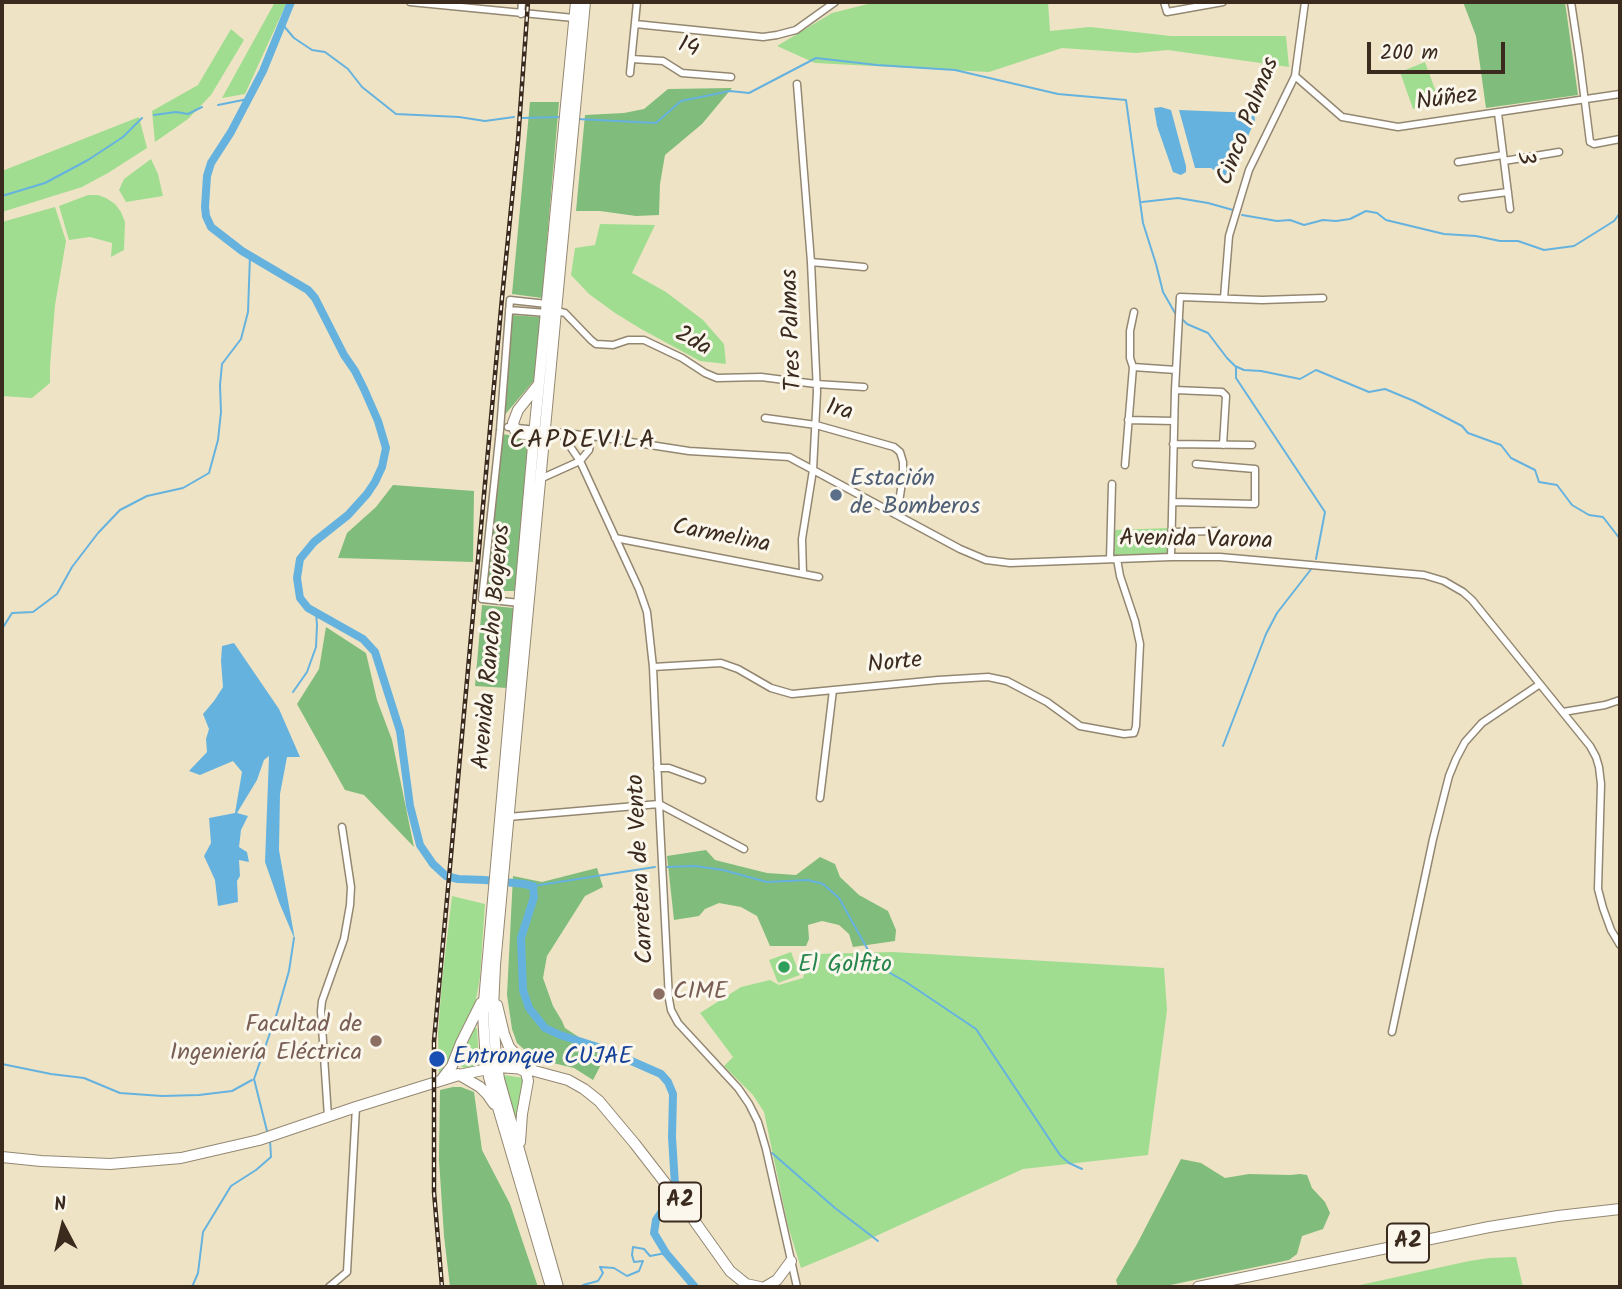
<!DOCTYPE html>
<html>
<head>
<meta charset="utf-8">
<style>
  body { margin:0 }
  #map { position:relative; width:1622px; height:1289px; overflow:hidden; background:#eee4c5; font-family:Kalam,sans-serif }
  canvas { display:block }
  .frame { position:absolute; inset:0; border:4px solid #3b2a1e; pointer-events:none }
  .north { position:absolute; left:28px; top:1191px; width:70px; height:70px; -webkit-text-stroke:5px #fbf7ec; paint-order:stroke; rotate:353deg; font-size:19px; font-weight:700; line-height:28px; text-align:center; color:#3b2a1e }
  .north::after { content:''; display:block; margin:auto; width:24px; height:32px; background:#3b2a1e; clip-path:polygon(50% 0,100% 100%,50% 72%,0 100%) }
  .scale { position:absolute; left:1367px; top:42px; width:138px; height:32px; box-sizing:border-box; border:4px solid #3b2a1e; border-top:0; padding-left:9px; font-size:21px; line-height:24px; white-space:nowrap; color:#3b2a1e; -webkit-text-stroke:5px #fbf7ec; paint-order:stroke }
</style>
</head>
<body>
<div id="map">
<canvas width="1622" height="1289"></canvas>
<div class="frame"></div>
<div class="north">N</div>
<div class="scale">200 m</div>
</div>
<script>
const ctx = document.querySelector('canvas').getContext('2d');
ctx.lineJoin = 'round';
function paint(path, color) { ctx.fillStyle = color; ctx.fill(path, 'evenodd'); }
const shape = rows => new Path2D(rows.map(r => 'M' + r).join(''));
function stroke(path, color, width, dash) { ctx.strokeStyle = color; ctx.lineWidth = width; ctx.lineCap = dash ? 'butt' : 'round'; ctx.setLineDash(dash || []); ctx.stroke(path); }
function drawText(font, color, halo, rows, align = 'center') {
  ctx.font = font + ' Kalam,sans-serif'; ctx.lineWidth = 6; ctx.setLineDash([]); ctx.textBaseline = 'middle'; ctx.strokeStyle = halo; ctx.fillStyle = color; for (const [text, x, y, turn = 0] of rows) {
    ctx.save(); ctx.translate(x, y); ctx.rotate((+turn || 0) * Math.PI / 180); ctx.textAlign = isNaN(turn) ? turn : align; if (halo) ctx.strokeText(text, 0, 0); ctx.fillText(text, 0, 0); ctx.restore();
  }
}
const green = shape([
  [275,2,287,2,245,94,222,98],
  [876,2,1048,2,1050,31,1090,27,1171,36,1286,36,1289,67,1168,50,1136,53,1062,48,989,72,815,63,777,46,832,13],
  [231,29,244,40,211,95,188,119,155,142,152,111,198,85],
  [1425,62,1439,100,1413,109,1400,72],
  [139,117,147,148,108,173,82,187,2,212,2,171],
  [151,159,158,174,163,196,126,202,119,190,124,179],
  [88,195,98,195,106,198,115,204,121,212,125,222,124,250,111,257,112,243,90,237,69,240,59,206],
  [55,207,66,241,55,305,50,366,50,383,32,398,2,396,2,222],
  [600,224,655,225,632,273,666,292,703,320,724,344,726,364,700,361,641,329,615,313,589,294,571,275,575,248,595,245],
  [1170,528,1169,551,1166,554,1113,557,1113,530],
  [452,896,485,904,480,977,475,1005,463,1026,447,1068,439,1075,438,1034,442,981],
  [791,952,800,975,778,983,769,960],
  [893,952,1164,968,1167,1010,1148,1155,1023,1169,854,1246,801,1268,788,1226,764,1112,753,1095,724,1066,733,1057,700,1013,741,987,770,980,779,985,803,978,806,967,815,954],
  [474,1028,477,1028,479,1065,464,1068,461,1066,462,1057],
  [503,1075,525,1078,516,1124],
  [1516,1257,1523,1287,1351,1287,1469,1261,1489,1258]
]);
const forest = shape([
  [1463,2,1565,2,1578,95,1486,108,1476,36],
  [732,88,702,124,665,155,660,184,659,215,636,216,600,211,576,211,585,115,624,113,644,109,668,89],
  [530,102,559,102,542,298,512,294],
  [510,315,540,317,536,378,503,417],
  [502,434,529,438,516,591,486,591],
  [393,485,474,491,473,562,338,558,347,533,376,507],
  [482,605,514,608,507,688,475,686],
  [326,627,366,653,377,700,392,740,414,847,364,795,345,790,297,704,319,669],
  [706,850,715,860,767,873,796,875,820,857,835,864,840,877,859,895,888,911,896,930,895,941,853,947,849,934,839,925,822,921,808,925,809,939,806,946,770,946,757,916,741,907,719,903,705,909,699,916,674,920,667,856],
  [597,868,603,887,585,896,547,956,543,978,553,1006,562,1021,565,1028,606,1055,593,1080,574,1068,536,1059,526,1051,517,1043,512,1029,507,995,513,876,542,882],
  [453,1087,461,1087,474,1092,482,1150,510,1204,538,1287,450,1287,444,1236,439,1160,440,1090],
  [1181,1159,1201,1163,1225,1178,1249,1174,1290,1175,1300,1174,1307,1175,1312,1188,1325,1202,1330,1213,1323,1229,1302,1236,1297,1254,1289,1260,1161,1287,1118,1287,1116,1280,1137,1244]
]);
const water = shape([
  [1161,107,1171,110,1186,166,1186,172,1181,175,1173,172,1157,126,1154,108],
  [1179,110,1254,113,1255,120,1233,171,1223,176,1211,168,1195,168],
  [234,643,279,709,300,757,287,757,280,794,279,850,295,940,279,902,265,862,269,756,264,760,257,780,237,813,248,816,241,830,239,847,247,852,249,862,239,860,240,876,237,881,238,902,218,906,215,880,204,856,211,843,209,818,235,813,242,772,233,761,200,775,189,771,207,752,206,739,209,729,203,714,214,701,223,687,221,661,222,646]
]);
const stream = shape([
  [283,25,294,38,312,50,325,52,348,69,362,87,396,114,459,117,485,121,514,117],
  [218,105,248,99],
  [154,115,176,112,188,114,202,107],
  [522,118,561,117],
  [577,119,656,123,681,101,730,91,749,93,816,58,877,65,955,70,1058,94,1126,100,1143,223,1156,264,1163,292,1175,313],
  [2,196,45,183,88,160,123,137,142,118],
  [1142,202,1178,198,1208,203,1233,210],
  [1242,215,1277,221,1290,220,1304,225,1323,220,1336,221,1350,219,1366,211,1377,213,1386,220,1444,234,1476,236,1500,241,1518,241,1544,250,1574,246,1614,221,1620,213],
  [1182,319,1187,324,1208,333,1227,358,1235,366,1244,370,1261,371,1300,379,1316,370,1369,392,1385,389,1414,401,1462,426,1468,433,1501,445,1511,458,1535,470,1539,482,1557,485,1572,505,1589,515,1603,517,1620,539],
  [1236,367,1236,378,1325,512,1316,559],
  [2,629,12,613,33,612,57,594,72,567,98,533,120,510,147,496,183,488,209,473,218,440,221,412,220,385,222,364,241,339,248,312,250,256],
  [293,692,307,672,316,647,317,625,316,613],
  [1223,746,1266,634,1277,613,1312,568],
  [666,867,695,866,723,870,767,882,808,880,823,884,839,898,868,950,883,969,906,982,976,1029,1060,1155,1069,1163,1082,1169],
  [533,886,655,867],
  [2,1064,51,1074,84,1078,120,1093,162,1096,199,1095,232,1091,252,1080],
  [267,1131,254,1079,277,1013,289,971,294,938],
  [772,1153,835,1208,878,1241],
  [192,1287,198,1273,203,1232,231,1186,256,1170,271,1157,270,1140],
  [582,1287,583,1285,598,1281,603,1273,600,1267,614,1268,627,1276,639,1271,643,1261,634,1262,632,1255,633,1247,644,1249,650,1256,666,1253]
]);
const river = shape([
  [291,2,263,71,231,132,211,163,207,176,205,207,206,216,211,227,242,251,308,290,315,298,344,355,355,371,364,389,378,421,386,448,382,467,375,482,367,494,348,515,314,542,300,559,297,578,300,598,308,608,363,639,375,652,400,731,410,806,420,845,433,864,446,876,458,879,485,880,524,884,533,886,534,897,521,938,523,990,529,1008,545,1028,560,1035,604,1049,661,1074,668,1082,673,1094,672,1137,675,1185],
  [669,1201,656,1220,654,1233,666,1253,695,1287]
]);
const minor = shape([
  [410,2,574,18],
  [1164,2,1167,12,1223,2],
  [1571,2,1579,55,1590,142,1594,144,1620,139],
  [521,14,522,2],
  [635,24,763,37,777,35,796,30,835,2],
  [632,59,663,61,682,73,731,77],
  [630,73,637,2],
  [1295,76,1342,117,1398,127,1620,94],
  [797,84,811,262,817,392,813,470,802,539,803,574],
  [1498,113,1510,209],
  [1504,161,1559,152],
  [1458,162,1503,155],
  [1462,198,1508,192],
  [811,262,864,267],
  [1224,298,1229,236,1249,170,1295,76,1305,2],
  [509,310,547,313],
  [556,311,565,313,591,340,596,344,613,345,628,340,644,340,682,358,705,373,717,378,761,377,816,384,864,387],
  [1133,367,1176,370],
  [1175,390,1222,392,1226,396,1223,445],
  [765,418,816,425,894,447,900,452,903,462,903,476,897,515],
  [1128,420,1174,421],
  [508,427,592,436,689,451,789,457,960,549,986,560,1010,563,1171,557,1220,557,1424,575,1444,581,1463,592,1472,600,1590,746,1596,757,1599,767,1601,784,1598,889,1603,908,1611,930,1620,945],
  [561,433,580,461,639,589,647,612,653,667,659,804,669,999,671,1010,678,1023,738,1088,749,1104,758,1122,766,1149,797,1287],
  [1173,444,1252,445],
  [1125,465,1133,367,1130,358,1130,331,1134,312],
  [540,479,580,461,589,450,592,436],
  [1173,502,1255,504,1255,469,1196,464],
  [1172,532,1217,531],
  [615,538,819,577],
  [1171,557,1175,390,1180,297,1262,300,1323,298],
  [1110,559,1112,484],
  [520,603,482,599,500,430,510,300,547,304],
  [653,667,721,663,738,669,771,688,792,694,938,680,988,677,1007,681,1047,702,1080,726,1124,734,1134,733,1136,726,1140,644,1135,621,1120,576,1117,559],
  [1563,712,1605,705,1620,700],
  [657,768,669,768,702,780],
  [820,798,833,690],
  [508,817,659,804,744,849],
  [1392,1032,1433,839,1449,776,1456,759,1465,742,1482,723,1540,684],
  [328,1117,321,1011,322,1001,344,939,350,905,351,887,342,827],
  [329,1287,347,1272,356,1107]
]);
const highway = shape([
  [534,435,516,433,513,423,518,410,538,385],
  [497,1005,504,1034,509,1047,516,1055,532,1069],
  [520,1069,526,1072,528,1081,522,1114,520,1142],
  [458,1074,480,1087,487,1094,494,1104],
  [442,1079,452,1066,461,1043,481,1003],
  [2,1157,41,1161,110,1164,181,1158,259,1140,356,1107,459,1075,497,1067,527,1069,568,1080,584,1089,599,1101,635,1144,693,1219,730,1271,746,1284,760,1287],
  [551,1287,489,1077,485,1047,483,1013,534,435,576,2],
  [558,1287,499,1079,496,1060,493,1009,495,965,510,801,585,2],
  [765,1287,777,1280,791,1261],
  [1198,1287,1489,1227,1558,1216,1620,1209]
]);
const rail = shape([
  [442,1287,434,1192,434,1041,502,298,518,140,528,2]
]);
const markers = [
  [836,495,7,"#5c6f8a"],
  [784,967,7,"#2e9e5b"],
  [659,994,7,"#8d6e63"],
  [376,1041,7,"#8d6e63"],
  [437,1059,9,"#1a4fb4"]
];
const shields = [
  [680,1202,42],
  [1408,1243,42]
];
const shieldNames = [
  ["A2",680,1202],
  ["A2",1408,1243]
];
const streetNames = [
  ["14",688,49,18],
  ["Núñez",1447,101,-8],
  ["Cinco Palmas",1250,122,-69],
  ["3",1523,158,83],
  ["Tres Palmas",794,330,-92],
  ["2da",692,343,29],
  ["1ra",839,412,15],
  ["Carmelina",721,538,11],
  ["Avenida Varona",1196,542,1],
  ["Avenida Rancho Boyeros",494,647,-85],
  ["Norte",895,665,-6],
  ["Carretera de Vento",643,869,-93]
];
const serviceNames = [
  ["Estación",850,481],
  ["de Bomberos",850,509]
];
const leisureNames = [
  ["El Golfito",798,967]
];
const educationNames = [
  ["CIME",673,994],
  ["Facultad de",362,1027,"right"],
  ["Ingeniería Eléctrica",362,1055,"right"]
];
const transitNames = [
  ["Entronque CUJAE",453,1059]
];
const neighbourhoodNames = [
  ["CAPDEVILA",583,443]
];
paint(green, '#a0dd91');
paint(forest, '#80bc7b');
paint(water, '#66b2df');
stroke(stream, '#66b2df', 2);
stroke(river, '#66b2df', 8);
stroke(minor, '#948772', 9);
stroke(highway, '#948772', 12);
stroke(minor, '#fff', 6);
stroke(highway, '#fff', 10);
stroke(rail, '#3b2a1e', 4.5);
stroke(rail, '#fbf7ec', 2, [5]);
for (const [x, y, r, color] of markers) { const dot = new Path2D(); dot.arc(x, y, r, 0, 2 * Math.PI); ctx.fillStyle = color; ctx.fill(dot); stroke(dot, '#fbf7ec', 2.5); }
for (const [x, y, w] of shields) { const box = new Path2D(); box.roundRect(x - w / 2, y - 19.5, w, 39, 5); ctx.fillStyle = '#fbf7ec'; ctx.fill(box); stroke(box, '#3b2a1e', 2); }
drawText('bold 23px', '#3b2a1e', null, shieldNames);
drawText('24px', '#3b2a1e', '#fbf7ec', streetNames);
drawText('24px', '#4e5e75', '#fbf7ec', serviceNames, 'left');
drawText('24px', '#27864d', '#fbf7ec', leisureNames, 'left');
drawText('24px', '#785e54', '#fbf7ec', educationNames, 'left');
drawText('24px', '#164399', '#fbf7ec', transitNames, 'left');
ctx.letterSpacing = '2px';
drawText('26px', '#3b2a1e', '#fbf7ec', neighbourhoodNames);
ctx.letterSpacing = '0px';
</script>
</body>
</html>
